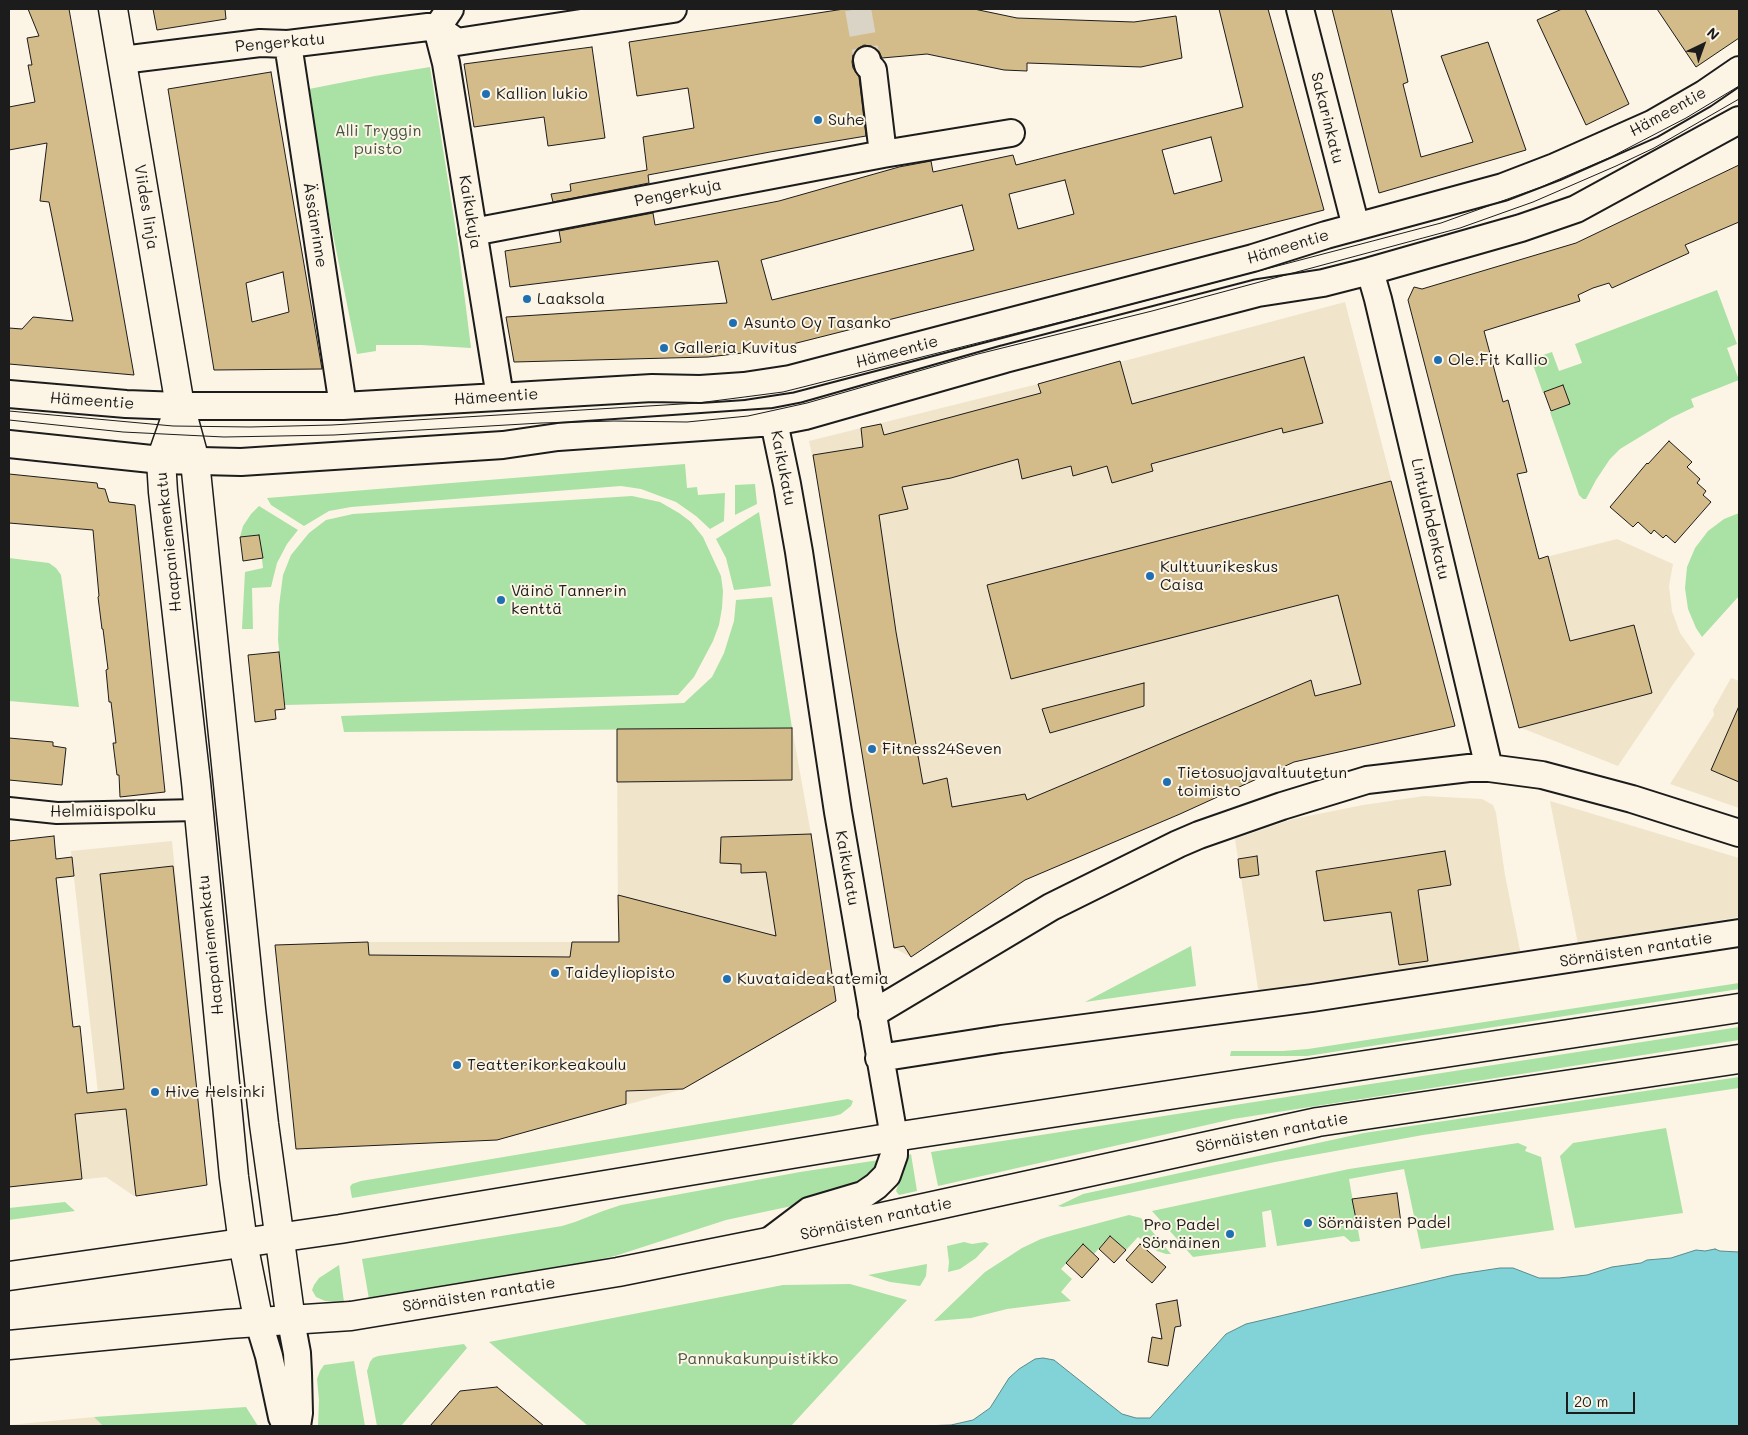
<!DOCTYPE html>
<html>
<head>
<meta charset="utf-8">
<style>
  body { margin:0 }
  #map { position:relative; width:1748px; height:1435px; overflow:hidden; background:#fcf5e5; font-family:Mali,sans-serif }
  canvas { display:block }
  .frame { position:absolute; inset:0; border:10px solid #1c1c1c; pointer-events:none }
  .north { position:absolute; left:1678px; top:20px; width:50px; height:50px; -webkit-text-stroke:4px #fcf5e5; paint-order:stroke; rotate:42deg; font-size:14px; font-weight:700; line-height:20px; text-align:center; color:#1c1c1c }
  .north::after { content:''; display:block; margin:auto; width:18px; height:22px; background:#1c1c1c; clip-path:polygon(50% 0,100% 100%,50% 72%,0 100%) }
  .scale { position:absolute; left:1566px; top:1392px; width:69px; height:22px; box-sizing:border-box; border:2px solid #1c1c1c; border-top:0; padding-left:6px; font-size:15px; line-height:18px; white-space:nowrap; color:#1c1c1c; -webkit-text-stroke:4px #fcf5e5; paint-order:stroke }
</style>
</head>
<body>
<div id="map">
<canvas width="1748" height="1435"></canvas>
<div class="frame"></div>
<div class="north">N</div>
<div class="scale">20 m</div>
</div>
<script>
const ctx = document.querySelector('canvas').getContext('2d');
ctx.lineJoin = 'round';
function paint(path, color) { ctx.fillStyle = color; ctx.fill(path, 'evenodd'); }
const shape = rows => new Path2D(rows.map(r => 'M' + r).join(''));
function stroke(path, color, width, dash) { ctx.strokeStyle = color; ctx.lineWidth = width; ctx.lineCap = dash ? 'butt' : 'round'; ctx.setLineDash(dash || []); ctx.stroke(path); }
function drawText(font, color, halo, rows, align = 'center') {
  ctx.font = font + ' Mali,sans-serif'; ctx.lineWidth = 4; ctx.setLineDash([]); ctx.textBaseline = 'middle'; ctx.strokeStyle = halo; ctx.fillStyle = color; for (const [text, x, y, turn = 0] of rows) {
    ctx.save(); ctx.translate(x, y); ctx.rotate((+turn || 0) * Math.PI / 180); ctx.textAlign = isNaN(turn) ? turn : align; if (halo) ctx.strokeText(text, 0, 0); ctx.fillText(text, 0, 0); ctx.restore();
  }
}
const built = shape([
  [1345,302,1455,726,1294,762,1180,814,1025,880,911,957,894,948,829,557,820,492,809,441,1038,384],
  [1617,539,1673,564,1669,586,1672,611,1680,633,1695,654,1674,683,1618,766,1519,727,1479,574],
  [1731,678,1739,681,1739,808,1670,784,1714,715,1713,710],
  [792,728,811,834,836,1001,684,1089,497,1140,296,1149,275,945,368,942,618,942,617,729],
  [1424,796,1482,799,1493,805,1496,813,1505,875,1521,955,1259,995,1235,839,1293,819,1363,805],
  [1550,801,1739,858,1739,917,1578,944],
  [172,841,207,1185,134,1196,106,1177,9,1187,9,1122,100,1111,71,851],
  [94,1417,103,1426,9,1426,9,1425]
]);
const green = shape([
  [430,67,458,244,471,348,421,345,376,345,376,351,357,354,304,90,375,76],
  [1717,290,1737,344,1727,348,1739,380,1691,399,1694,407,1671,418,1620,449,1610,459,1596,480,1586,499,1583,499,1579,495,1550,412,1569,404,1563,385,1543,393,1531,359,1552,352,1559,371,1582,363,1575,344],
  [685,464,687,488,697,487,698,495,725,493,724,521,710,529,696,516,676,502,641,489,621,486,351,507,329,511,304,526,271,505,267,498],
  [755,484,757,504,735,515,735,485],
  [632,496,660,502,679,513,691,522,703,537,721,576,723,591,722,608,719,625,713,641,694,677,678,695,285,705,278,640,279,606,283,575,291,555,309,533,326,520,353,514],
  [259,506,298,530,287,544,277,563,271,587,252,588,253,629,242,629,245,572,263,568,259,535,240,537,243,526,251,514],
  [759,512,771,586,734,590,726,558,716,539],
  [1739,513,1739,596,1702,637,1696,628,1688,609,1685,588,1687,567,1695,548,1708,531,1724,519],
  [9,558,49,563,56,568,61,575,79,707,9,701],
  [772,597,792,728,344,732,341,716,684,703,712,677,724,653,734,621,736,600],
  [1191,946,1196,986,1085,1002],
  [1739,983,1739,989,1307,1056,1230,1056,1231,1051,1283,1051,1308,1049],
  [1739,1027,1739,1040,1233,1119,938,1186,931,1152],
  [1739,1077,1739,1088,1423,1135,1275,1162,1063,1207,1058,1206,1083,1194,1364,1133],
  [848,1099,853,1101,851,1106,841,1114,834,1116,352,1198,350,1187,352,1184,361,1181],
  [1666,1128,1683,1213,1575,1228,1560,1156,1573,1143],
  [1518,1143,1527,1147,1525,1151,1541,1157,1554,1230,1421,1249,1404,1169,1349,1179,1360,1241,1351,1242,1344,1236,1277,1246,1271,1210,1262,1212,1266,1247,1193,1257,1152,1211,1349,1169],
  [911,1154,917,1191,899,1195,896,1191,909,1155],
  [879,1160,876,1168,866,1181,834,1197,726,1220,615,1256,559,1268,369,1299,362,1259,562,1226,575,1222,603,1211,621,1205,800,1172],
  [65,1202,75,1211,9,1220,9,1208],
  [1129,1215,1141,1218,1171,1254,1166,1254,1157,1251,1138,1237,1126,1250,1110,1236,1094,1254,1083,1245,1061,1269,1072,1279,1061,1292,1071,1301,1007,1309,971,1318,934,1321,985,1272,1022,1248,1041,1239,1054,1235],
  [964,1242,972,1244,985,1242,989,1244,976,1258,960,1269,948,1272,949,1262,947,1246],
  [927,1264,926,1276,920,1286,890,1282,868,1275],
  [339,1265,344,1302,325,1301,316,1297,312,1290,314,1285,319,1278],
  [850,1284,907,1300,791,1426,588,1426,489,1342,783,1285],
  [464,1344,467,1348,401,1426,377,1426,367,1371,370,1362,373,1358,378,1356],
  [354,1361,365,1426,318,1426,319,1400,317,1379,320,1371,324,1365],
  [246,1407,258,1426,103,1426,94,1417]
]);
const water = shape([
  [1715,1249,1720,1251,1739,1252,1739,1426,921,1426,951,1425,973,1420,990,1408,1009,1378,1019,1369,1035,1359,1043,1358,1054,1360,1122,1414,1136,1418,1150,1418,1226,1334,1246,1324,1454,1275,1500,1268,1513,1268,1539,1278,1559,1278,1587,1275,1612,1267,1641,1263,1647,1260,1671,1258,1696,1250,1705,1251,1715,1249]
]);
const building = shape([
  [28,9,69,9,134,375,9,364,9,328,22,329,33,317,73,321,49,202,40,201,47,143,9,150,9,107,35,102,28,65,32,65,27,38,39,36,28,9],
  [153,9,225,9,226,19,157,30,153,9],
  [844,9,974,9,1017,18,1134,22,1176,16,1182,58,1141,67,1027,63,1027,71,1004,70,927,54,882,58,878,50,871,46,864,45,857,49,853,55,852,62,853,68,859,77,866,136,770,152,648,175,649,183,553,202,551,194,571,191,570,184,647,170,643,137,694,128,688,88,637,96,629,42,844,9],
  [1219,9,1268,9,1324,210,769,350,708,357,514,362,506,317,727,303,718,261,510,287,505,251,561,242,559,231,653,213,655,225,779,201,899,167,931,161,933,172,1013,155,1016,165,1243,107,1219,9],
  [1211,137,1222,181,1174,194,1162,150,1211,137],
  [1065,180,1074,214,1018,229,1009,194,1065,180],
  [962,205,974,250,772,300,761,260,962,205],
  [1332,9,1391,9,1408,82,1403,84,1421,157,1473,142,1441,56,1488,42,1526,150,1379,193,1332,9],
  [1562,9,1585,9,1629,104,1586,125,1537,20,1562,9],
  [1657,9,1739,9,1739,38,1696,67,1657,9],
  [592,47,605,138,548,146,544,117,474,127,464,64,592,47],
  [271,72,322,369,214,370,168,89,271,72],
  [283,272,289,312,252,322,246,283,283,272],
  [1739,165,1739,222,1685,245,1689,253,1612,288,1609,283,1593,288,1578,295,1580,301,1484,331,1503,402,1508,400,1527,472,1517,474,1539,559,1548,556,1570,641,1634,625,1652,693,1519,728,1408,300,1414,287,1422,289,1576,243,1739,165],
  [1304,357,1323,423,1283,433,1282,428,1151,464,1153,471,1112,483,1107,466,1073,476,1071,466,1022,479,1018,459,951,478,902,487,908,509,879,515,896,632,923,784,947,778,952,807,1025,794,1027,800,1311,680,1315,696,1361,684,1338,595,1011,679,987,585,1391,481,1455,726,1294,762,1180,814,1025,880,911,957,904,946,894,948,813,455,863,447,861,428,881,424,884,435,1041,393,1038,384,1120,361,1132,404,1304,357],
  [1563,385,1570,404,1551,411,1544,392,1563,385],
  [1669,441,1692,462,1687,467,1700,479,1697,483,1706,491,1703,495,1711,502,1675,543,1666,535,1663,538,1654,530,1651,534,1638,522,1633,527,1610,507,1647,463,1648,464,1669,441],
  [9,474,97,483,98,488,105,489,109,502,135,505,165,792,120,797,119,775,117,775,113,743,116,743,111,702,109,702,106,670,108,669,103,629,102,629,98,597,99,596,93,530,9,523,9,474],
  [259,535,263,558,243,561,240,537,259,535],
  [279,652,285,709,275,710,276,719,255,722,248,655,279,652],
  [1144,683,1144,706,1050,733,1042,709,1144,683],
  [1739,706,1739,782,1711,770,1739,706],
  [792,728,792,780,617,782,617,729,792,728],
  [9,738,53,742,53,746,66,748,62,785,9,780,9,738],
  [811,834,836,1001,683,1089,626,1091,626,1104,497,1140,296,1149,275,945,368,942,369,955,570,957,572,942,619,942,618,895,776,936,766,872,741,873,741,864,720,863,721,837,811,834],
  [54,836,56,859,72,857,74,876,56,878,73,1027,80,1026,87,1093,124,1089,100,874,173,866,207,1185,136,1196,126,1109,75,1114,82,1179,9,1187,9,841,54,836],
  [1445,851,1451,885,1418,890,1428,961,1399,965,1391,912,1324,921,1316,871,1445,851],
  [1257,856,1259,875,1240,878,1238,859,1257,856],
  [1397,1193,1401,1223,1358,1229,1352,1199,1397,1193],
  [1110,1236,1126,1250,1114,1263,1099,1249,1110,1236],
  [1083,1244,1099,1259,1082,1278,1066,1263,1083,1244],
  [1140,1244,1166,1267,1152,1283,1126,1260,1140,1244],
  [1177,1300,1181,1326,1175,1327,1168,1366,1148,1362,1152,1337,1162,1339,1156,1304,1177,1300],
  [497,1387,544,1426,430,1426,460,1391,497,1387]
]);
const minorTunnel = shape([
  [858,9,867,60]
]);
const pedestrian = shape([
  [9,808,57,813,198,810]
]);
const minor = shape([
  [1300,9,1356,227],
  [437,28,446,63,500,397],
  [437,28,450,9],
  [288,44,343,406],
  [122,60,260,43,288,44,428,27,437,28,457,42,673,9],
  [867,60,868,65,873,70,883,154],
  [473,232,883,154,1011,133],
  [1370,271,1378,299,1489,768],
  [9,394,126,404,180,406,343,406,652,388,700,389,744,386,790,379,1253,258,1326,235,1503,187,1555,167,1652,124,1704,94,1739,70],
  [9,444,161,460,241,462,503,445,558,437,774,422,805,416,1005,359,1258,293,1323,283,1370,271,1521,228,1576,209,1739,120],
  [872,1014,1051,907,1178,844,1199,835,1282,806,1367,780,1469,768,1489,768,1542,775,1632,799,1739,833],
  [879,1058,1001,1039,1312,998,1739,933],
  [768,1242,809,1211,863,1195,876,1186,887,1175,894,1155,894,1137,838,812,799,552,787,484,774,422],
  [291,1321,297,1353,298,1373,299,1413,297,1426],
  [259,1323,269,1356,282,1417,286,1426]
]);
const tertiary = shape([
  [113,9,180,406]
]);
const secondary = shape([
  [180,406,161,460,163,492,196,782,234,1177,243,1243,259,1323],
  [180,406,195,461,251,1009,264,1124,291,1321]
]);
const primary = shape([
  [9,1276,340,1229,894,1137,1739,1008],
  [9,1345,228,1324,351,1316,618,1272,768,1242,1318,1122,1739,1059]
]);
const tram = shape([
  [9,411,173,426,250,427,332,425,698,403,783,392,1148,300,1441,223,1541,187,1611,157,1686,118,1739,86],
  [9,420,123,432,224,437,334,435,541,423,614,421,687,422,748,416,807,403,978,354,1152,311,1460,228,1533,202,1616,166,1654,148,1739,99]
]);
const markers = [
  [486,94,5,"#1f6fb2"],
  [818,120,5,"#1f6fb2"],
  [527,299,5,"#1f6fb2"],
  [733,323,5,"#1f6fb2"],
  [664,348,5,"#1f6fb2"],
  [1438,360,5,"#1f6fb2"],
  [1150,576,5,"#1f6fb2"],
  [501,600,5,"#1f6fb2"],
  [872,749,5,"#1f6fb2"],
  [1167,782,5,"#1f6fb2"],
  [555,973,5,"#1f6fb2"],
  [727,979,5,"#1f6fb2"],
  [457,1065,5,"#1f6fb2"],
  [155,1092,5,"#1f6fb2"],
  [1308,1223,5,"#1f6fb2"],
  [1230,1234,5,"#1f6fb2"]
];
const streetNames = [
  ["Pengerkatu",280,43,-5],
  ["Hämeentie",1668,112,-29],
  ["Sakarinkatu",1327,118,76],
  ["Pengerkuja",678,193,-11],
  ["Viides linja",146,207,81],
  ["Kaikukuja",470,212,81],
  ["Ässänrinne",315,225,81],
  ["Hämeentie",1288,247,-17],
  ["Hämeentie",897,352,-15],
  ["Hämeentie",496,397,-4],
  ["Hämeentie",92,401,4],
  ["Kaikukatu",783,468,79],
  ["Lintulahdenkatu",1430,519,77],
  ["Haapaniemenkatu",169,542,-96],
  ["Helmiäispolku",103,811,-1],
  ["Kaikukatu",847,868,80],
  ["Haapaniemenkatu",211,945,-96],
  ["Sörnäisten rantatie",1636,950,-9],
  ["Sörnäisten rantatie",1272,1133,-11],
  ["Sörnäisten rantatie",876,1219,-12],
  ["Sörnäisten rantatie",479,1295,-9]
];
const poiNames = [
  ["Kallion lukio",496,94],
  ["Suhe",828,120],
  ["Laaksola",537,299],
  ["Asunto Oy Tasanko",743,323],
  ["Galleria Kuvitus",674,348],
  ["Ole.Fit Kallio",1448,360],
  ["Kulttuurikeskus",1160,567],
  ["Caisa",1160,585],
  ["Väinö Tannerin",511,591],
  ["kenttä",511,609],
  ["Fitness24Seven",882,749],
  ["Tietosuojavaltuutetun",1177,773],
  ["toimisto",1177,791],
  ["Taideyliopisto",565,973],
  ["Kuvataideakatemia",737,979],
  ["Teatterikorkeakoulu",467,1065],
  ["Hive Helsinki",165,1092],
  ["Sörnäisten Padel",1318,1223],
  ["Pro Padel",1220,1225,"right"],
  ["Sörnäinen",1220,1243,"right"]
];
const parkNames = [
  ["Alli Tryggin",378,131],
  ["puisto",378,149],
  ["Pannukakunpuistikko",758,1359]
];
paint(built, '#f0e4ca');
paint(green, '#aae1a5');
paint(water, '#82d3d8');
stroke(water, '#598a8d', 1);
paint(building, '#d4bb8a');
stroke(building, '#1c1c1c', 1);
stroke(minorTunnel, '#dad4c7', 26, [26, 13]);
stroke(pedestrian, '#1c1c1c', 24);
stroke(minor, '#1c1c1c', 30);
stroke(tertiary, '#1c1c1c', 31);
stroke(secondary, '#1c1c1c', 31);
stroke(primary, '#1c1c1c', 31);
stroke(pedestrian, '#fcf5e5', 20);
stroke(minor, '#fcf5e5', 26);
stroke(tertiary, '#fcf5e5', 28);
stroke(secondary, '#fcf5e5', 28);
stroke(primary, '#fcf5e5', 28);
stroke(tram, '#1c1c1c', 1);
for (const [x, y, r, color] of markers) { const dot = new Path2D(); dot.arc(x, y, r, 0, 2 * Math.PI); ctx.fillStyle = color; ctx.fill(dot); stroke(dot, '#fcf5e5', 2); }
drawText('16px', '#1c1c1c', '#fcf5e5', streetNames);
drawText('16px', '#1c1c1c', '#fcf5e5', poiNames, 'left');
drawText('16px', '#475745', '#fcf5e5', parkNames);
</script>
</body>
</html>
